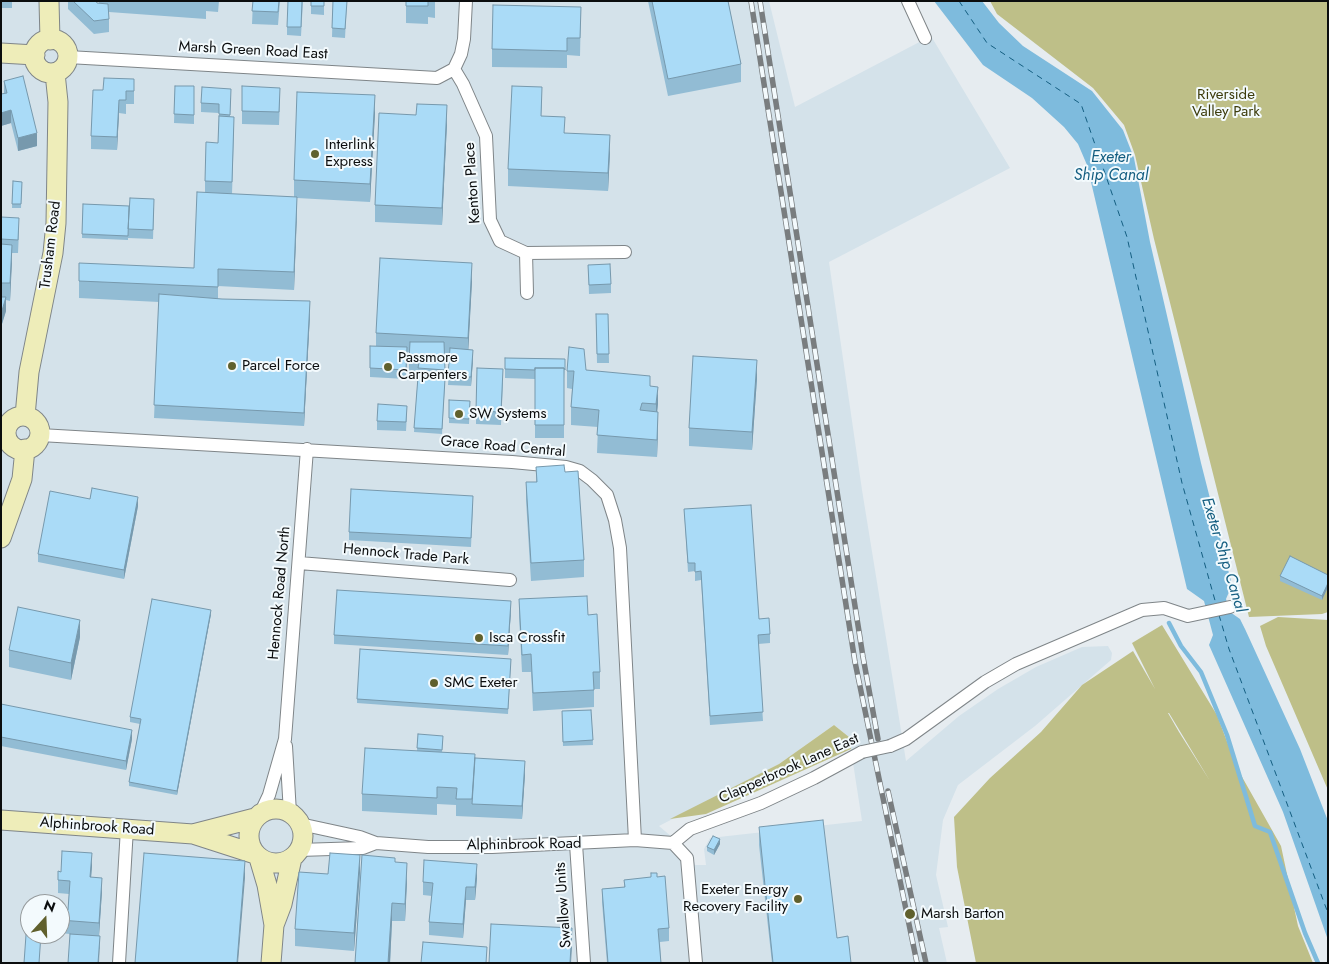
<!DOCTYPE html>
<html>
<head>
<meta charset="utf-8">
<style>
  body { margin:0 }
  #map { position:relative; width:1329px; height:964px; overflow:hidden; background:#e6ecf0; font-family:Jost,sans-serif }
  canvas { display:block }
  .frame { position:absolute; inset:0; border:2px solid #0b0d0e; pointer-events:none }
  .north { position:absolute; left:20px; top:894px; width:50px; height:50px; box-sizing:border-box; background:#f3fafd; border:1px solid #969b9d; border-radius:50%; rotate:20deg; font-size:14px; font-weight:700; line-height:20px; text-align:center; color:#0b0d0e }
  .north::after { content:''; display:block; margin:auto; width:18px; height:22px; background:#60602d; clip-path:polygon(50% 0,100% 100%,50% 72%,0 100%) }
</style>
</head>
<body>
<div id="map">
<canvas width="1329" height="964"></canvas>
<div class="frame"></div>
<div class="north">N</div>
</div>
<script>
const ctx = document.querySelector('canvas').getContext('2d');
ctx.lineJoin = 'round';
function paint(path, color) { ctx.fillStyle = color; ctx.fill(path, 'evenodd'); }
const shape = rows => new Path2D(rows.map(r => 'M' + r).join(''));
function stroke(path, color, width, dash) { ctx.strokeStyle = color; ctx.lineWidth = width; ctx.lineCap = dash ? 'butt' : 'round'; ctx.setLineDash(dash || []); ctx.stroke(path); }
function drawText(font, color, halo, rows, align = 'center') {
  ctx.font = font + ' Jost,sans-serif'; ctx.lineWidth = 4; ctx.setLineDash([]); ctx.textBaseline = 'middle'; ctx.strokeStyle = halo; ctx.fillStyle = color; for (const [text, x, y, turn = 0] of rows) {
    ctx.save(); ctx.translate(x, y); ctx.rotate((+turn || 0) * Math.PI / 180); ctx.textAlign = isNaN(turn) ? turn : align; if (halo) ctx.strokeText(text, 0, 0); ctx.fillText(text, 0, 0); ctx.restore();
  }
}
const built = shape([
  [1,1,769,1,795,107,931,36,1010,168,829,262,862,490,906,761,959,716,998,689,1036,667,1082,647,1108,646,1112,653,1111,660,1035,726,958,785,943,820,936,875,948,927,939,928,947,963,1,963],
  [834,725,849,737,862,821,710,838,704,849,706,865,695,865,692,854,659,826,779,764],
  [30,904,60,904,60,934,30,934]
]);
const green = shape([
  [990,1,1328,1,1328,612,1322,614,1249,617,1154,239,1135,155,1124,125,1093,88,997,14],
  [1278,617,1328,620,1328,790,1266,646,1260,626],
  [1162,625,1217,715,1237,768,1281,846,1298,926,1313,963,976,963,957,867,954,817,990,778,1041,732,1082,685,1133,651,1155,689,1132,643],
  [1168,713,1169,713,1210,781,1179,732],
  [834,725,849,737,851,749,706,814,670,819,779,764]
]);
const water = shape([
  [934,1,982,1,999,23,1023,46,1092,91,1123,130,1134,158,1150,242,1201,463,1232,585,1226,599,1230,612,1240,619,1245,629,1300,749,1328,821,1328,940,1283,812,1209,645,1213,635,1204,601,1187,589,1087,165,1078,144,1064,127,1032,98,983,65]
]);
const stream = shape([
  [1169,623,1181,646,1201,672,1227,735,1255,826,1270,832,1305,933,1318,963]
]);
const ferry = shape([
  [959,1,987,43,1081,104,1127,237,1182,483,1216,604],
  [1219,615,1229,649,1328,913]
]);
const street = shape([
  [908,1,925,38],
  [68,57,437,78,454,69,461,54,464,39,466,1],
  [454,69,463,84,486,136,490,220,500,241,526,253,625,252],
  [526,253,527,293],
  [1,424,8,426],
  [40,435,512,462,566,467,580,471,592,480,607,495,615,520,620,548,635,840],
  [299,563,510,580],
  [286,746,290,813],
  [890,746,906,739,985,682,1016,664,1142,610,1164,608,1188,616,1230,607],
  [260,814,269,795,285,739,307,449],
  [300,824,360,837,376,843,428,847,492,847,635,840,673,843],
  [673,843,690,829,761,803,814,778,862,752],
  [673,843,687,858,696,963],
  [576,844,584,963],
  [299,850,363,848,376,843],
  [119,963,127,828]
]);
const secondary = shape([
  [49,1,50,40],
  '34 56a17 17 0 1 1 34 0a17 17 0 1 1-34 0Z',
  [1,53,35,55],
  [25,416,29,372,53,253,56,223,58,102,55,73],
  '6 433a17 17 0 1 1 34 0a17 17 0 1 1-34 0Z',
  [1,538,22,479,25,449],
  '249 836a27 27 0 1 1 54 0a27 27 0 1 1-54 0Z',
  [1,820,193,834,255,854],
  [193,834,255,818],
  [259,858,267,885,274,925,271,963],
  [274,925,282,904,292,858]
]);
const rail = shape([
  [751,1,855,662,917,963],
  [760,1,863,657,878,739],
  [888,791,926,963]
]);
const streetBridge = shape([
  [862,752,890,746]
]);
const wall = shape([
  [1,1,12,1,12,8,1,8],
  [68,1,96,1,97,3,99,3,99,1,219,1,218,12,206,11,206,19,109,12,109,32,94,34,68,9],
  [253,1,280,1,278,25,252,24],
  [303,1,301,36,287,35,287,27],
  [311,1,324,1,324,15,311,14],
  [333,1,347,1,345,38,332,37],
  [397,1,435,1,435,18,428,17,428,24,406,23,406,1],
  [648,1,728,1,741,64,741,82,668,96],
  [581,7,580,56,567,55,567,68,492,67,492,49],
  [134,79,134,104,126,104,126,114,119,113,117,150,91,149,91,136,103,90],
  [4,81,37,146,18,151,11,123,1,126,1,94,4,94],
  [175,86,194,86,194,124,174,123],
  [231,98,230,116,234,130,232,194,294,197,294,180,375,113,370,202,297,198,294,290,218,286,218,299,310,314,304,426,154,418,159,302,79,298,79,281,194,268,205,193,205,181,218,143,219,113,201,112,201,103],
  [280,101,279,125,242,124,242,111],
  [542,104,541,116,565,133,610,152,608,191,508,186,508,169],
  [447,123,442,225,375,222,375,205],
  [13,181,22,182,21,208,12,208],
  [83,204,154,208,153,239,128,238,128,240,82,238],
  [1,217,19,231,18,253,12,253,10,301,6,300,6,311,1,327],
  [588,265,611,284,611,293,589,294],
  [472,281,468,350,473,359,471,386,448,385,450,355,445,354,445,383,442,434,414,432,418,375,409,373,409,352,407,352,406,379,370,377,370,346,376,346,376,333],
  [596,314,608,314,609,363,597,363],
  [505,358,565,359,564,379,564,438,535,438,535,379,505,378],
  [586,370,650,386,658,404,657,412,658,429,657,457,597,453,598,427,571,425,571,407,572,389,567,388,567,371],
  [757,378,752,450,689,446,689,428],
  [503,382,501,425,476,424,476,411],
  [449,400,470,401,469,424,449,423],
  [407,414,406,431,377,430,377,421],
  [536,467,565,472,584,560,584,577,531,581,526,500,526,482,536,482],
  [90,499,138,506,124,579,38,562,38,554],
  [473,504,471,547,349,540,349,532],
  [684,509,770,634,770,643,758,644,763,721,710,725,701,580,695,581,695,571,688,572],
  [1328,575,1328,587,1322,600,1280,581,1280,576],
  [519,599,588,615,600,672,600,689,594,689,594,707,533,711,531,672,522,672,519,616],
  [511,610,508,655,334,644,334,635],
  [211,614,177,795,129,786,129,782,140,724,130,722,130,717],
  [80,637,71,680,9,667,9,650],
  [511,659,508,714,357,703,357,699],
  [1,704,132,739,126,770,1,746],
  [591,710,593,745,563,746,562,711],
  [418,734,443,741,442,752,475,758,525,774,522,819,456,816,456,805,437,804,437,815,362,811,362,794,417,751],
  [759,827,837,938,851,963,772,963,759,845],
  [720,844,714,855,707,851,707,847],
  [395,862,407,881,405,921,392,921,390,963,355,963],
  [92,866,91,877,102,891,99,935,100,949,70,934,60,933,60,910,68,910,69,894,58,893,58,880,61,872],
  [360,872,354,951,295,946,295,929,328,874],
  [657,877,669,928,669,941,660,942,661,963,607,963,602,902,602,889,624,887,624,880],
  [477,878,475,900,466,900,463,938,429,935,429,922,432,896,423,895,423,882]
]);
const shadedWall = shape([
  [375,95,375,113,370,202,370,184],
  [119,100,119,113,117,150,117,137],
  [447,105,447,123,442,225,442,208],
  [11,110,11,123,1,126,1,113],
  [37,133,37,146,18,151,18,138],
  [610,135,610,152,608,191,608,173],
  [297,197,297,214,294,290,294,272],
  [12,245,12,262,10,301,10,283],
  [472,263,472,281,468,356,468,338],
  [6,297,6,311,1,327,1,314],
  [310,301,310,314,304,426,304,413],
  [473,350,473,359,471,386,471,377],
  [757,360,757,378,752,450,752,432],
  [658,387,658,404,656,421,656,404],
  [658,412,658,429,657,457,657,440],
  [138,497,138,506,124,579,124,570],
  [1328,583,1328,587,1322,600,1322,596],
  [511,601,511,610,508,655,508,646],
  [211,610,211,614,177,795,177,791],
  [80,620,80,637,71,680,71,663],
  [132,730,132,739,126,770,126,761],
  [525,761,525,774,522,819,522,806],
  [720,839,720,844,714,855,714,850],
  [92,853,92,866,90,890,90,877],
  [360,855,360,872,354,951,354,933],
  [245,861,245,878,238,963,237,963],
  [407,863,407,881,405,921,405,904],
  [477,864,477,878,475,900,475,887],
  [102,878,102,891,99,936,99,923],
  [466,887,466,900,463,938,463,924],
  [392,903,392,921,390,963,388,963],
  [572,928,572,946,571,963,570,963],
  [100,936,99,963,98,963]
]);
const building = shape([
  [73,1,96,1,97,3,108,4,109,19,94,21,73,1],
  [253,1,279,1,278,12,252,11,253,1],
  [288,1,302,1,301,27,287,27,288,1],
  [311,1,324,1,324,6,311,6,311,1],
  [333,1,347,1,345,29,332,28,333,1],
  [406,1,428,1,428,6,406,6,406,1],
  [652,1,728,1,741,64,668,79,652,1],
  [493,5,581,7,580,38,567,38,567,51,492,49,493,5],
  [23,76,37,133,18,138,11,110,1,113,1,94,7,93,4,81,23,76],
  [104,78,134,79,134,91,126,91,126,100,119,100,117,137,91,136,93,90,103,90,104,78],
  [175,86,194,86,194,115,174,114,175,86],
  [242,86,280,88,279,112,242,111,242,86],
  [512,86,542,87,541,116,565,117,564,133,610,135,608,173,508,169,512,86],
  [202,87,231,89,230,115,219,114,219,104,201,103,202,87],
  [297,92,375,95,370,184,294,180,297,92],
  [417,104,447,105,442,208,375,205,379,113,416,115,417,104],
  [219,116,234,117,232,182,205,181,206,142,218,143,219,116],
  [13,181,22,182,21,204,12,204,13,181],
  [197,192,297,197,294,272,218,269,218,287,79,281,79,263,194,268,197,192],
  [130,198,154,199,153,230,128,229,130,198],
  [83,204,129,206,128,236,82,234,83,204],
  [1,217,19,218,18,240,1,239,1,217],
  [1,244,12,245,10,283,1,283,1,244],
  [380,258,472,263,468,338,376,333,380,258],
  [610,264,611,284,589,285,588,265,610,264],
  [159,294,222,299,310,301,304,413,154,405,159,294],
  [1,297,6,297,1,314,1,297],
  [596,314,608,314,609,354,597,354,596,314],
  [410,342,444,342,445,370,418,368,419,362,409,360,410,342],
  [370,346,407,347,406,370,370,368,370,346],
  [569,347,584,349,586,370,650,376,650,386,658,387,656,404,642,403,640,410,658,412,657,440,597,435,599,410,571,407,574,371,567,371,569,347],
  [450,348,473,350,471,377,448,376,450,348],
  [693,356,757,360,752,432,689,428,693,356],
  [505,358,565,359,565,370,564,368,535,368,535,370,505,369,505,358],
  [477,368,503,369,501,412,476,411,477,368],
  [535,368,564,368,564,425,535,425,535,368],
  [418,377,445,379,442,429,414,428,418,377],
  [449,400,470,401,469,419,449,418,449,400],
  [378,404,407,406,406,422,377,421,378,404],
  [564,465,565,472,578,471,584,560,531,563,526,482,537,482,536,467,564,465],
  [92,488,138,497,124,570,38,554,50,491,90,499,92,488],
  [351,489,473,496,471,538,349,532,351,489],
  [751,505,759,619,769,618,770,634,758,635,763,712,710,716,701,571,695,572,695,563,688,563,684,509,751,505],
  [1290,556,1328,575,1328,583,1322,596,1280,576,1290,556],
  [337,590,511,601,508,646,334,635,337,590],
  [587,596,588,615,597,614,600,672,593,672,594,690,533,693,531,654,522,655,519,599,587,596],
  [152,599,211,610,177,791,129,782,141,719,130,717,152,599],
  [18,607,80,620,71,663,9,650,18,607],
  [360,649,511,659,508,709,357,699,360,649],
  [1,704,132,730,126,761,1,737,1,704],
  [591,710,593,740,563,742,562,711,591,710],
  [418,734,443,736,442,750,417,748,418,734],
  [365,748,475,754,472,799,456,799,457,788,437,787,437,798,362,794,365,748],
  [475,758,525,761,522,806,472,804,475,758],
  [823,820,837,938,848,936,851,963,773,963,759,827,823,820],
  [713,836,720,839,714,850,707,847,713,836],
  [62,851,92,853,90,877,102,878,99,923,60,920,60,910,68,910,70,881,58,880,58,871,61,872,62,851],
  [144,853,245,861,237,963,135,963,144,853],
  [330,853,360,855,354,933,295,929,299,872,328,874,330,853],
  [362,855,395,858,395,862,407,863,405,904,392,903,388,963,355,963,362,855],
  [424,860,477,864,475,887,466,887,463,924,429,922,433,883,423,882,424,860],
  [651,873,657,873,657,877,665,876,669,928,658,929,661,963,608,963,602,889,625,887,624,880,651,877,651,873],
  [27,921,30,922,30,934,41,934,39,963,24,963,27,921],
  [491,924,572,928,570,963,489,963,491,924],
  [70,934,100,936,98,963,68,963,70,934],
  [423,942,487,947,486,963,421,963,423,942]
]);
const markers = [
  [315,154,5,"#60602d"],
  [232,366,5,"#60602d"],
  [388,367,5,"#60602d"],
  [459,414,5,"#60602d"],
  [479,638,5,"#60602d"],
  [434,683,5,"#60602d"],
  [798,899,5,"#60602d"],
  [910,914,6,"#60602d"]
];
const streetNames = [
  ["Marsh Green Road East",253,51,3],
  ["Kenton Place",473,183,-94],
  ["Trusham Road",51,245,-83],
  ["Grace Road Central",503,447,5],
  ["Hennock Trade Park",406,555,5],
  ["Hennock Road North",280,593,-85],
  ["Clapperbrook Lane East",789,769,-24],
  ["Alphinbrook Road",97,827,4],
  ["Alphinbrook Road",524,845,-1],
  ["Swallow Units",564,905,-94]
];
const parkNames = [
  ["Riverside",1226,95],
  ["Valley Park",1226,112]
];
const poiNames = [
  ["Interlink",325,145],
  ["Express",325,162],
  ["Passmore",398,358],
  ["Carpenters",398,375],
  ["Parcel Force",242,366],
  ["SW Systems",469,414],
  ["Isca Crossfit",489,638],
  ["SMC Exeter",444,683],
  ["Exeter Energy",788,890,"right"],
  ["Recovery Facility",788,907,"right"],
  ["Marsh Barton",921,914]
];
const waterNames = [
  ["Exeter",1111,158],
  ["Ship Canal",1111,176],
  ["Exeter Ship Canal",1223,555,73]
];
paint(built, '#d4e2ea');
paint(green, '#bebf88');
paint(water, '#7ebbdd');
stroke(stream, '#7ebbdd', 4.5);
stroke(ferry, '#145e81', 1, [6, 5]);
stroke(street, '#7f8588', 14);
stroke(secondary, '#7f8588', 21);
stroke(street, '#fff', 12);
stroke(secondary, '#eeedb9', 19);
stroke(rail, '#797d7f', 5.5);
stroke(rail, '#f3fafd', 4, [11]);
stroke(streetBridge, '#7f8588', 14, []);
stroke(streetBridge, '#fff', 12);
paint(wall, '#92bcd4');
paint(shadedWall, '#7799ad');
paint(building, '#aadbf7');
stroke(building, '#7799ad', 1);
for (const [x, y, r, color] of markers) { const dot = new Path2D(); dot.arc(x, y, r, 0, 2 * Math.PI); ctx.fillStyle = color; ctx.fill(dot); stroke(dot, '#f3fafd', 2); }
drawText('15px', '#0b0d0e', '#f3fafd', streetNames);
drawText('15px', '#3d3c0c', '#f3fafd', parkNames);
drawText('15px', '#0b0d0e', '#f3fafd', poiNames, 'left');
drawText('italic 16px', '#145e81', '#f3fafd', waterNames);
</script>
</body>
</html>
